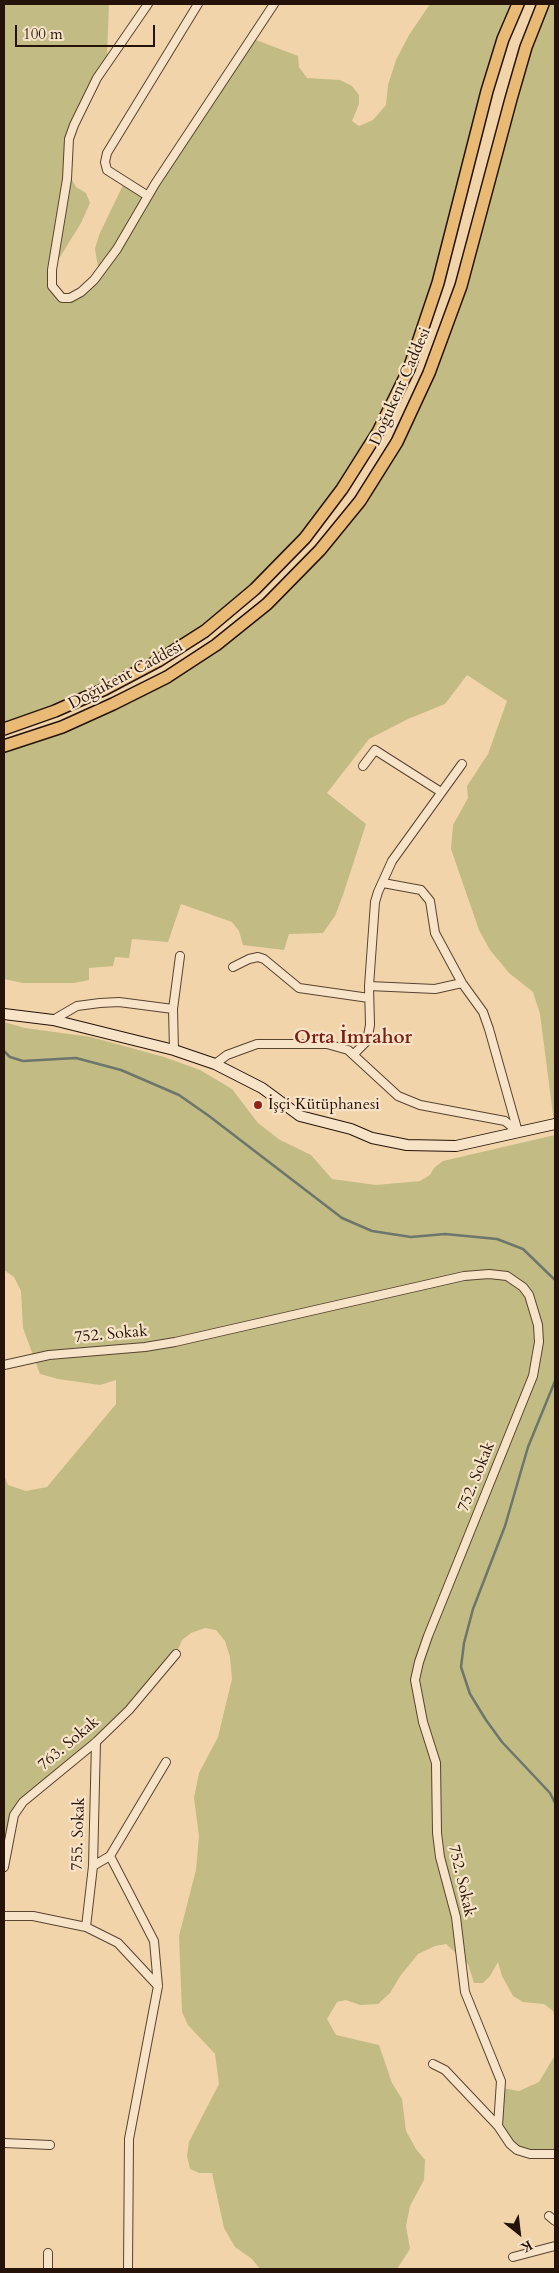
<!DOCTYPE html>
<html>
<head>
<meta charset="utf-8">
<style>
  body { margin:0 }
  #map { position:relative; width:559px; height:2273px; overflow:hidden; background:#f2d4aa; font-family:Cardo,serif }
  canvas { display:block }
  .frame { position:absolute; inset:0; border:5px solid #251309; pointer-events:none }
  .north { position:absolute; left:494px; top:2208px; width:50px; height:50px; -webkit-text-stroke:4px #f7e3c8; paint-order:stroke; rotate:151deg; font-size:14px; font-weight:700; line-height:20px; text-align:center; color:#251309 }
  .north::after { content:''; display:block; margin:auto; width:18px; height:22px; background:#251309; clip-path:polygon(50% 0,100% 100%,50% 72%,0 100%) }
  .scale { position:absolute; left:15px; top:25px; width:140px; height:22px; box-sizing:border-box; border:2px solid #251309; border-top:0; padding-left:6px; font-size:15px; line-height:18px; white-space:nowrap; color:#251309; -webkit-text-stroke:4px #f7e3c8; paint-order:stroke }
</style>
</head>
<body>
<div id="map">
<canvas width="559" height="2273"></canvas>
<div class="frame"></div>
<div class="north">K</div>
<div class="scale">100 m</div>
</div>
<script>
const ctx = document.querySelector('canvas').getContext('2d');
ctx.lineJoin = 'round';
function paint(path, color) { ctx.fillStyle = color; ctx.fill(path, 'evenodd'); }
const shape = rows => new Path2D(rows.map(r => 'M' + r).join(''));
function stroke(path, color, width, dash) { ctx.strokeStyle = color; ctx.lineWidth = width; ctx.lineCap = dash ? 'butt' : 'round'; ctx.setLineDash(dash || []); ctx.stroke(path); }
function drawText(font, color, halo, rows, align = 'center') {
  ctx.font = font + ' Cardo,serif'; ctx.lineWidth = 4.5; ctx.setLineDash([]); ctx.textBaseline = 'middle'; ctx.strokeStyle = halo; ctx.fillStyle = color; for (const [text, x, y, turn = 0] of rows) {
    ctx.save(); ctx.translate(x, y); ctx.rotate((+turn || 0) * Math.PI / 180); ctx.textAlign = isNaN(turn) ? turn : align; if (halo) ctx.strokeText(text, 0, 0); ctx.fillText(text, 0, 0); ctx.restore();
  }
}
const green = shape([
  [4,4,109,4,107,56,103,69,74,125,67,171,76,187,86,193,90,203,81,223,52,270,56,293,70,298,99,273,95,249,99,235,124,183,147,196,251,38,298,56,299,67,307,78,340,80,352,86,359,95,359,104,352,121,359,126,373,120,386,105,388,85,396,60,409,35,430,4,518,4,409,369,342,489,255,589,158,661,4,729],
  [543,4,555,4,555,1130,540,1014,533,992,509,973,490,950,479,930,451,849,453,825,468,798,467,786,488,754,507,701,467,675,445,704,408,719,369,739,327,793,366,824,343,895,335,916,323,933,289,934,284,950,243,945,239,931,232,922,181,904,168,942,132,939,129,958,115,957,113,966,89,968,89,980,74,983,23,983,4,979,4,746,167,677,267,604,360,501,429,373],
  [4,1022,25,1028,91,1037,164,1057,200,1070,232,1089,258,1123,280,1140,311,1155,332,1179,376,1185,420,1181,430,1175,434,1168,443,1161,555,1135,555,2020,553,2011,544,2004,523,2002,513,1996,502,1976,498,1962,490,1976,483,1983,474,1983,468,1964,446,1944,435,1946,418,1954,401,1975,390,1993,378,2004,360,2005,346,2000,337,2002,327,2019,336,2035,379,2045,392,2083,402,2099,406,2131,416,2149,425,2160,424,2180,410,2206,406,2226,410,2249,397,2269,260,2269,252,2259,235,2247,224,2228,212,2173,199,2173,190,2169,187,2156,189,2142,219,2084,215,2054,188,2025,182,2012,179,1936,196,1870,199,1836,194,1798,199,1773,218,1737,232,1679,230,1657,225,1641,216,1630,205,1628,191,1633,182,1640,176,1654,129,1710,69,1762,14,1815,4,1867,4,1475,8,1485,26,1491,47,1487,116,1404,116,1380,100,1385,58,1379,40,1374,23,1328,21,1291,14,1277,4,1270],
  [555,2055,555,2154,517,2150,498,2126,502,2088,519,2091,539,2082]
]);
const stream = shape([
  [4,1051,10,1057,23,1061,76,1058,121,1070,179,1095,209,1116,342,1218,372,1231,411,1237,445,1234,497,1239,523,1249,555,1280],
  [555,1381,528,1447,505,1526,473,1609,464,1643,461,1667,470,1694,486,1720,502,1742,550,1793,555,1803]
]);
const street = shape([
  [148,4,97,78,74,125,69,139,67,179,52,270,52,286,62,298,70,298,81,292,94,280,117,249,155,184,274,4],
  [148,196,107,170,105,162,107,153,198,4],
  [363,766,375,750,441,792],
  [383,883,421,890,430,901,435,933,462,983,483,1012,489,1029,518,1132],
  [233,967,249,959,258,957,264,959,299,988,369,998],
  [369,986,435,989,462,983],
  [53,1020,77,1006,100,1003,119,1002,173,1009],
  [174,1050,173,1009,180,956],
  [354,1054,367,1041,370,1025,369,986,375,902,378,892,392,861,462,764],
  [215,1064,227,1055,257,1044,327,1044,348,1050,398,1096,420,1105,505,1121,518,1132],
  [4,1365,49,1355,145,1347,175,1342,464,1276,489,1274,507,1276,523,1287,529,1295,538,1325,539,1342,533,1376,428,1636,419,1662,415,1680,423,1722,436,1763,437,1833,440,1857,456,1917,465,1992,501,2081,498,2126,510,2144,517,2150,530,2154,555,2154],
  [110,1856,166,1762],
  [93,1866,110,1856,154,1941,158,1986,129,2139,128,2269],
  [4,1867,14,1815,23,1802,96,1742,129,1710,176,1654],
  [4,1916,33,1916,86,1927,118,1943,158,1986],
  [86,1927,93,1866,96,1742],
  [433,2064,445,2070,498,2126],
  [4,2143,50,2145],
  [549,2216,555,2221],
  [513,2257,555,2246],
  [48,2269,48,2253]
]);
const secondary = shape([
  [4,1014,53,1020,174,1050,215,1064,262,1088,300,1116,351,1129,372,1138,407,1145,456,1146,555,1124]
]);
const primary = shape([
  [4,729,55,711,105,689,158,661,205,631,255,589,305,538,342,489,378,432,409,369,438,283,487,91,503,39,518,4],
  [4,746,62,727,113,704,167,677,216,645,267,604,320,550,360,501,397,442,429,373,461,286,511,99,526,47,543,4]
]);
const markers = [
  [258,1105,5,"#8f2418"]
];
const streetNames = [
  ["Doğukent Caddesi",401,387,-66],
  ["Doğukent Caddesi",126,676,-28],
  ["752. Sokak",111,1335,-5],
  ["752. Sokak",477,1477,-68],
  ["763. Sokak",69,1744,-40],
  ["755. Sokak",79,1834,-88],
  ["752. Sokak",461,1881,77]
];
const poiNames = [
  ["İşçi Kütüphanesi",268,1105]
];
const quarterNames = [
  ["Orta İmrahor",353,1039]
];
paint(green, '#c2bb84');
stroke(stream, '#6c766c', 2.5);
stroke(street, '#584331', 10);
stroke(secondary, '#251309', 12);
stroke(primary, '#251309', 14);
stroke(street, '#f7e3c8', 8);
stroke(secondary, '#f7e3c8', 10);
stroke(primary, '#e9ba75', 11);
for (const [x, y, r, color] of markers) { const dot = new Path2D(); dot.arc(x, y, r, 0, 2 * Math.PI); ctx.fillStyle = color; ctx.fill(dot); stroke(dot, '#f7e3c8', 2); }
drawText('16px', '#251309', '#f7e3c8', streetNames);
drawText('16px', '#251309', '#f7e3c8', poiNames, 'left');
drawText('bold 19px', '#7a1f14', '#f7e3c8', quarterNames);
</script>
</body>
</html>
